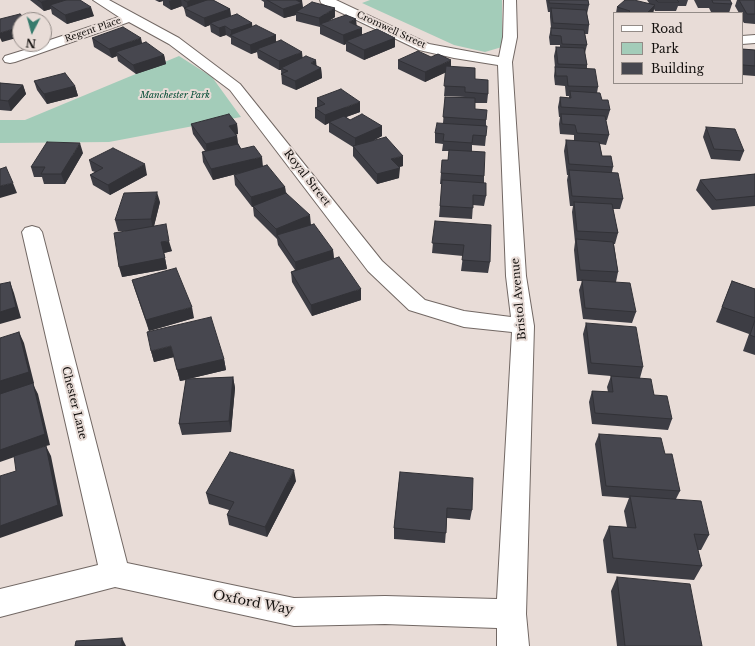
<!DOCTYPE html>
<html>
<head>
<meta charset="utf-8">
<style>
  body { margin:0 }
  #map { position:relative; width:755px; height:646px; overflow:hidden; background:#e8dcd7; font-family:"Libre Baskerville",serif }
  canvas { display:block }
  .legend { position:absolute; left:613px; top:12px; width:130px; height:72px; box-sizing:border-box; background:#e8dcd7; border:1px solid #938b87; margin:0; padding:5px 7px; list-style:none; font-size:12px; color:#14110f }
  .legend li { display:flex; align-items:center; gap:8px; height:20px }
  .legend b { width:20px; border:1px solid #938b87 }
  .north { position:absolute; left:12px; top:12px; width:40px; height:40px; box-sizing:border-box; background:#e8dcd7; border:1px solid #938b87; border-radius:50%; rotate:186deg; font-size:11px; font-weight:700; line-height:16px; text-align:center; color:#14110f }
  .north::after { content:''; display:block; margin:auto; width:14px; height:18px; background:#377b6d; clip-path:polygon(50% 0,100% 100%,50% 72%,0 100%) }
</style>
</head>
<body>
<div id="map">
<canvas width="755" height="646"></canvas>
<ul class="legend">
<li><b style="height:5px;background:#fff"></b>Road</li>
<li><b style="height:11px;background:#a3ccb9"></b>Park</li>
<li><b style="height:11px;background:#47474f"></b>Building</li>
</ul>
<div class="north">N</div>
</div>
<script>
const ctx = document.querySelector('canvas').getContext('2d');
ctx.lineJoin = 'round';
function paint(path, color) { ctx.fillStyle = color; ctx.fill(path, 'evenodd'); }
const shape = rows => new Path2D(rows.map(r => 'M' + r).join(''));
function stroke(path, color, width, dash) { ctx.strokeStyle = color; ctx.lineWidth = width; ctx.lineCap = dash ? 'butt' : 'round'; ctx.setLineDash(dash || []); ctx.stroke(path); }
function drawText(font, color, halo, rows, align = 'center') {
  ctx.font = font + ' "Libre Baskerville",serif'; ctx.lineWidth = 4; ctx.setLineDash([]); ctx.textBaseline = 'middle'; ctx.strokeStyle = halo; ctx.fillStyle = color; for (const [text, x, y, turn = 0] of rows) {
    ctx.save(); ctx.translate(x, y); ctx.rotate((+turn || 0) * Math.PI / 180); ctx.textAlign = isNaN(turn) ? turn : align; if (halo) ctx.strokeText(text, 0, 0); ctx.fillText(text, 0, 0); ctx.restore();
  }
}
const green = shape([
  [370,0,502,0,502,47,485,52,454,45,362,3],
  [179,56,212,77,241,117,109,142,0,143,0,120,25,120]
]);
const minor = shape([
  [93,0,109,0,179,38,240,84,382,261,425,300,464,311,511,317,506,276,498,65,454,58,419,50,321,3,320,0,336,0,429,44,499,57,503,37,504,0,516,0,517,37,512,62,526,276,534,326,526,614,529,646,497,646,497,628,385,624,294,626,115,587,0,617,0,589,98,565,22,232,25,228,32,226,39,228,42,232,127,563,294,598,385,596,497,599,512,332,464,327,409,310,368,271,230,90,169,44,129,22,15,62,10,63,5,62,3,59,5,56,44,44,44,42,119,17,93,0],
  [755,35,755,43,742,44,742,36,755,35]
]);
const wall = shape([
  [30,0,80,0,94,16,67,24,52,14,51,9,44,11],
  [155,0,213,0,230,9,231,16,252,23,252,27,276,35,276,42,316,66,321,68,322,78,296,90,282,84,281,70,279,70,258,58,257,52,251,54,231,44,231,38,226,35,220,37,211,32,210,25,205,27,186,16,184,8,182,6,171,10,163,5,163,1,159,2],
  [261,0,302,0,303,7,335,17,329,21,357,26,362,35,395,38,395,47,364,60,346,51,346,44,344,45,320,34,320,27,296,21,296,15,284,18,264,7,264,2],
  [546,0,588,0,589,5,587,14,589,25,588,34,585,34,587,45,585,53,587,65,587,68,598,87,597,93,602,100,610,110,607,120,606,120,609,135,606,145,600,144,602,156,613,167,612,172,623,199,620,209,613,209,618,233,615,244,614,244,618,272,616,282,636,312,632,323,583,319,579,290,582,281,577,281,574,250,575,242,572,212,573,206,570,206,567,180,568,175,567,175,564,151,566,140,574,141,574,135,560,134,559,124,560,117,559,117,558,107,560,97,569,98,569,96,566,96,565,86,555,85,554,76,555,67,554,56,556,47,560,47,560,45,550,45,549,37,551,28,550,17,550,12,548,12],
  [647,0,688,0,686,6,678,6,676,11,655,11,654,9,653,13,616,13,617,7,649,3],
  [694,0,730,0,732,4,729,13,711,12,709,8,698,8],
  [737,0,755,0,755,24,744,23,742,20,742,13,739,13,735,6],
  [92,38,142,43,164,55,166,64,136,74,118,61,117,56,112,58,94,47],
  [742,49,755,50,755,76,742,75],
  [398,60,451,67,475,79,488,94,487,103,475,103,475,109,486,120,486,136,485,146,472,145,472,151,484,176,484,183,486,196,484,206,473,205,472,219,439,217,442,184,440,184,441,173,448,160,449,151,442,151,443,144,435,143,435,133,443,123,445,97,465,97,444,96,446,72,425,82,398,69],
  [34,81,75,86,78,96,47,104,37,90],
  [0,83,23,85,26,94,11,111,0,110],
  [317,98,360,112,346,117,350,120,382,126,382,136,373,141,403,166,399,167,399,178,377,184,353,156,353,147,329,132,329,123,325,125,315,118,315,108,317,107],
  [191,124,237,124,238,134,236,134,237,136,238,144,241,149,263,166,285,187,286,193,311,225,333,250,334,259,361,300,312,316,292,282,291,272,295,270,278,245,277,239,254,216,253,207,252,207,235,185,234,175,240,173,213,180,203,162,202,152,205,151,193,134],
  [706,127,744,151,740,161,711,159,703,137],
  [83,153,65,184,44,184,42,177,34,177,31,167],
  [89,160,147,175,110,195,93,185,90,175,95,172,92,171],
  [755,174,755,206,712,210,696,190,700,180],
  [160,202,154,226,172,251,164,253,167,269,122,277,128,231,118,231,115,220],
  [435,221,490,262,488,273,461,271,463,256,432,253],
  [132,280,194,318,149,331,135,290],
  [732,281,755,289,755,355,743,351,749,334,716,322],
  [586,323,643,367,640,378,654,395,672,419,668,430,592,424,589,402,592,391,608,392,607,387,611,376,588,374,583,334],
  [151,351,224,359,226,370,188,379,233,377,235,388,231,432,182,435,179,424,186,380,180,381,174,357,154,362],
  [599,434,665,454,680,491,676,499,709,535,701,550,698,550,702,566,694,580,607,573,603,540,609,526,627,527,624,511,629,498,602,496,595,444],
  [400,472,472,510,470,520,447,518,445,543,394,539,394,528],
  [296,481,267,537,229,525,227,515,229,510,209,504,206,493],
  [617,577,702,646,617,646,611,591]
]);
const shadedWall = shape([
  [49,0,70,0,50,5,51,9,44,11,41,2],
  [159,0,162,0,163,1,159,2],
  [172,0,181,0,182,6,171,10,169,1],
  [192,0,208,0,188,9,187,2],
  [291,0,302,0,302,3],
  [302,3,303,12,296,12,296,15,284,18,283,9],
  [655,5,653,13,647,13],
  [91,7,94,16,67,24,65,15],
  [335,8,335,17,322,25,320,24,320,27,319,18],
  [230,9,231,18,210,23,210,25,205,27,204,18],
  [356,19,357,28,349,22],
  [252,23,253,32,231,35,231,30],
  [225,26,226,35,220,37,219,28],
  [20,27,20,37,2,42,0,38,0,33],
  [362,28,362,37,346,41,346,44,344,45,343,35],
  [276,35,276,45,257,49,257,52,251,54,250,45],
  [141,38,143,47,116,52,117,56,112,58,109,49],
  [395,38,395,47,364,60,364,50],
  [302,52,303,61,281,68,281,70,279,70,279,61],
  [164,55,166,64,136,74,133,65],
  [316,60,317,70,311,63],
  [451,60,451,70,425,82,425,72],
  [321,68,322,78,296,90,295,81],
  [23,85,26,94,11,111,8,101],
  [75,86,78,96,47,104,44,94],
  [360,102,360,112,330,123,329,122,329,123,325,125,325,115],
  [237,124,238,134,231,136,229,126],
  [382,126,382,136,355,149,355,138],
  [237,136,238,146,207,154,206,144],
  [80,143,83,153,65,184,61,174],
  [403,156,403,166,391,169,391,159],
  [262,157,263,167,213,180,211,169],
  [145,164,147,175,110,195,108,185],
  [400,168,399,178,377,184,377,174],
  [13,183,17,193,0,198,0,186],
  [285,187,286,197,253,206,253,207,252,207,251,197],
  [157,192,160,202,153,230,151,219],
  [310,215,311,225,277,235,277,239,276,229],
  [169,241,172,251,164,253,167,269,122,277,119,267,161,242],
  [333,250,334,261,296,273,295,262],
  [10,282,14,293,21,318,0,324,0,312],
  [361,289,361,300,312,316,311,305],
  [192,307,194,318,149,331,146,320],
  [19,332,24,343,34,383,33,384,38,394,50,445,46,446,51,456,63,516,0,538,0,526,46,446,0,462,0,381],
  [171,346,174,357,154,362,151,351],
  [224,359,226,370,180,381,177,370],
  [233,377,235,388,231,432,229,421],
  [294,470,296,481,267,537,265,527],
  [122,638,126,646,121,646]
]);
const building = shape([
  [38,0,49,0,41,2,38,0],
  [66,0,80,0,91,7,65,15,50,5,66,0],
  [184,0,192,0,187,2,184,0],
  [207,0,213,0,230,9,204,18,184,8,207,0],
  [267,0,296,0,302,3,283,9,267,0],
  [549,0,588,0,589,5,549,3,549,0],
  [625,0,634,0,655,5,647,13,628,13,630,11,617,7,625,0],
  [656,0,677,0,679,2,658,2,656,0],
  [712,0,730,0,732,4,713,3,712,0],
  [739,0,755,0,755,14,747,14,739,0],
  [312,2,335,8,319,18,296,12,312,2],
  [551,8,586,10,589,25,553,23,551,8],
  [20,14,27,20,20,20,20,27,0,33,0,19,20,14],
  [237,14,252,23,231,30,225,26,219,28,210,23,237,14],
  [346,15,356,19,349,22,362,28,343,35,320,24,346,15],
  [256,25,276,35,250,45,230,35,256,25],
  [123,27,141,38,109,49,92,38,123,27],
  [551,28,584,30,587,45,562,44,561,36,551,35,551,28],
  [377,29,395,38,364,50,346,41,377,29],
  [281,40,302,52,279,61,257,49,281,40],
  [146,42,164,55,133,65,116,52,146,42],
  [556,47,584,48,587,65,558,64,556,47],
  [742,49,755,50,755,66,743,65,742,63,742,49],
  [418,51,431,57,438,54,451,60,425,72,398,60,418,51],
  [306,56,316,60,311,63,321,68,295,81,281,74,288,71,281,68,306,56],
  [446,66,475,68,475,79,488,80,488,94,465,92,465,87,444,86,446,66],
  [555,67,595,69,598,87,568,86,567,76,556,76,555,67],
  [65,73,75,86,44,94,34,81,65,73],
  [0,83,23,85,8,101,0,100,0,83],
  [341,89,360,102,325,115,315,108,325,104,317,98,341,89],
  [570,91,600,93,602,100,608,100,610,110,561,107,560,97,571,98,570,91],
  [445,97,475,98,475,109,487,110,486,120,443,117,445,97],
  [229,114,237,124,229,126,237,136,206,144,191,124,229,114],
  [362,114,382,126,355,138,329,122,344,116,350,120,362,114],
  [561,114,605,116,609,135,577,133,575,125,562,124,561,114],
  [437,123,487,126,486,136,473,135,472,143,443,141,444,134,435,133,437,123],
  [706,127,735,129,744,151,714,149,706,127],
  [386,137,403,156,391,159,400,168,377,174,353,146,386,137],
  [566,140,599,142,602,156,611,156,613,167,569,164,566,140],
  [47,142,80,143,61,174,41,174,45,167,31,167,47,142],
  [238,144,241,149,254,146,262,157,211,169,202,152,238,144],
  [113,148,145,164,108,185,90,175,103,168,89,160,113,148],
  [449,150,485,152,484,176,441,173,442,160,448,160,449,150],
  [267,165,285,187,251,197,234,175,267,165],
  [6,167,13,183,0,186,0,169,6,167],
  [569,170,618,173,623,199,572,196,569,170],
  [755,174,755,196,716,200,700,180,755,174],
  [442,180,486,183,486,196,473,195,473,208,440,206,442,180],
  [157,192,151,219,115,220,124,193,157,192],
  [286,193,310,215,276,229,253,206,286,193],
  [574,202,612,204,618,233,577,231,574,202],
  [435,221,491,225,490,262,462,260,464,245,432,243,435,221],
  [166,224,169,241,161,242,165,258,119,267,114,233,166,224],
  [314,224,333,250,295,262,277,235,314,224],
  [576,239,613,242,618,272,580,270,576,239],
  [339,257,361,289,311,305,291,272,339,257],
  [176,268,192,307,146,320,132,280,176,268],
  [582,280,630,283,636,312,585,308,582,280],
  [732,281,755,289,755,318,722,307,732,281],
  [10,282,16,307,0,312,0,284,10,282],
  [211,317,224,359,177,370,171,346,151,351,147,332,211,317],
  [755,320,755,337,750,335,755,320],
  [586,323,636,327,643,367,591,363,586,323],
  [19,332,29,372,0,381,0,338,19,332],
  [611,376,651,379,654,395,667,396,672,419,595,413,592,391,613,392,611,376],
  [233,377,229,421,179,424,186,379,233,377],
  [33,383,45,434,0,450,0,394,33,383],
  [599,434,661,438,665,454,672,454,680,491,606,486,599,434],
  [46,446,58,505,0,526,0,476,16,471,14,456,46,446],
  [230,452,294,470,265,527,227,515,234,502,206,493,230,452],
  [400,472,473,478,472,510,447,508,446,533,394,528,400,472],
  [630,496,701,501,709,535,694,534,702,566,613,558,609,526,636,528,630,496],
  [617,577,690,584,702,646,625,646,617,577],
  [122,638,121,646,75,646,76,641,122,638]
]);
const farStreetnames = [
  ["Regent Place",93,30,-19],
  ["Cromwell Street",391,30,25]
];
const farParknames = [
  ["Manchester Park",175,95]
];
const streetNames = [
  ["Royal Street",307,178,52],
  ["Bristol Avenue",519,299,-95],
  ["Chester Lane",74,403,76]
];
const nearStreetnames = [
  ["Oxford Way",253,603,11]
];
paint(green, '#a3ccb9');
stroke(minor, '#726864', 2);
paint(minor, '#fff');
paint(wall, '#3d3d44');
paint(shadedWall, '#323237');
paint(building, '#47474f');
stroke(building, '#323237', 1);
drawText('9px', '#14110f', '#e8dcd7', farStreetnames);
drawText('italic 9px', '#094f38', '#e8dcd7', farParknames);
drawText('11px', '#14110f', '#e8dcd7', streetNames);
drawText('13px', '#14110f', '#e8dcd7', nearStreetnames);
</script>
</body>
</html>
